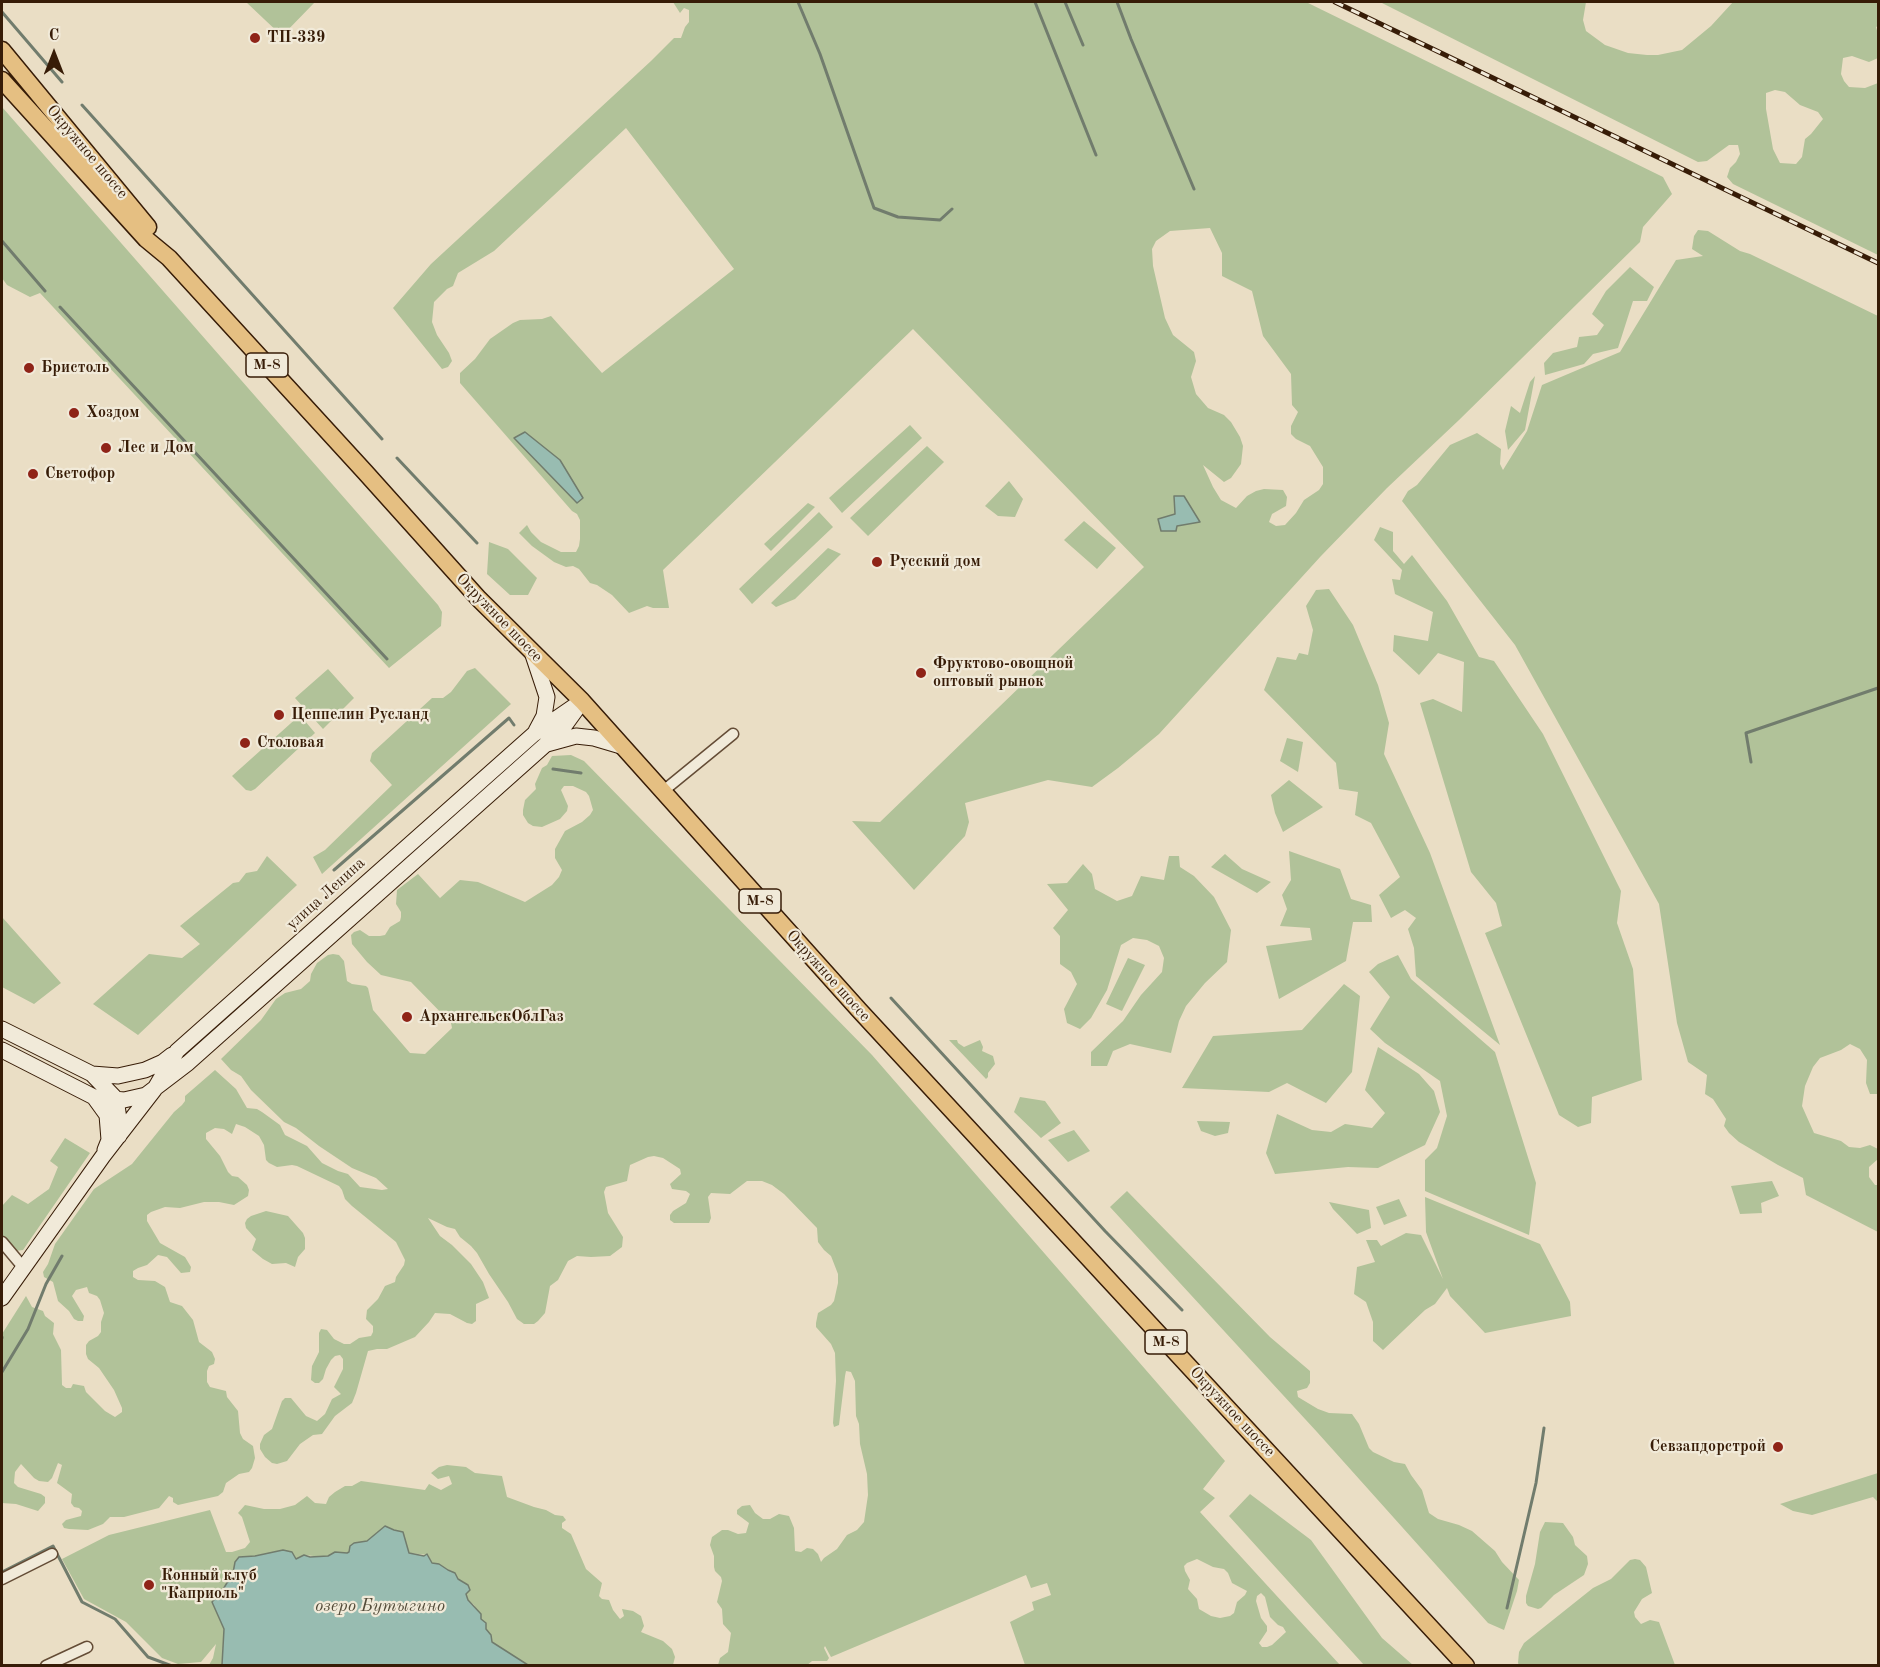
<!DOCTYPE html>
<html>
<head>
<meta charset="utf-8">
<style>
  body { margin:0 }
  #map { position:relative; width:1880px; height:1667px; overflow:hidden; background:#eadec5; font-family:"Old Standard TT",serif }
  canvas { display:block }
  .frame { position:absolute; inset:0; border:3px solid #371c07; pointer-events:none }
  .north { position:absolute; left:24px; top:24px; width:60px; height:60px; -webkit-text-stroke:4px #f1ead9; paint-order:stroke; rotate:0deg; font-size:16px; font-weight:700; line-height:24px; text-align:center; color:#371c07 }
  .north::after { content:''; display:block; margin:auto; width:21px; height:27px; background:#371c07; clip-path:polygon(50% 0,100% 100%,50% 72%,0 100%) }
</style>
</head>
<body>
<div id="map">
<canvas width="1880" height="1667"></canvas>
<div class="frame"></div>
<div class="north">С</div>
</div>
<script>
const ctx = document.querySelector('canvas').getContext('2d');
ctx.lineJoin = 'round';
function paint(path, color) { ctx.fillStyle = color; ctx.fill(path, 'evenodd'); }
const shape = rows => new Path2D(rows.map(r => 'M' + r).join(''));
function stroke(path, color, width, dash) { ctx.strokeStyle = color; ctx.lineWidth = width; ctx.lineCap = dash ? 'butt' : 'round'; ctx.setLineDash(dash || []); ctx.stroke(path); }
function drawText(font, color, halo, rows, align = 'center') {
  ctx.font = font + ' "Old Standard TT",serif'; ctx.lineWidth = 4.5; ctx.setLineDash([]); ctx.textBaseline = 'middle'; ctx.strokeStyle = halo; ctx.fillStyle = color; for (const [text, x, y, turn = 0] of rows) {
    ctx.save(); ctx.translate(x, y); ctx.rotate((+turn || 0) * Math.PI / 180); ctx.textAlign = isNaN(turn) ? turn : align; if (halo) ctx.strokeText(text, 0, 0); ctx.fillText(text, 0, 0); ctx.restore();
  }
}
const green = shape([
  [246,2,315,2,282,36],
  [673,2,1306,2,1663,177,1672,194,1643,227,1640,242,1459,420,1387,488,1321,556,1159,734,1118,768,1092,787,1048,780,965,803,969,822,965,836,914,890,852,821,880,822,1144,567,913,329,663,570,669,608,653,608,647,606,629,613,612,595,597,585,590,583,579,569,573,566,566,567,554,562,532,546,519,533,527,525,531,532,541,542,561,552,576,552,579,546,580,539,580,520,577,514,572,511,460,383,460,373,475,359,490,339,513,323,520,320,542,319,551,316,602,373,734,269,626,128,494,251,458,273,453,286,447,289,434,302,432,322,437,335,449,353,452,361,448,367,442,369,393,308,431,264,651,61,674,38,681,38,685,27,689,22,689,10,684,8,680,13],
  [1210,228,1222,253,1222,276,1252,291,1263,336,1291,374,1292,405,1298,412,1291,426,1291,434,1296,439,1310,446,1323,467,1323,484,1319,490,1304,500,1296,513,1285,525,1276,526,1269,522,1272,514,1286,506,1287,497,1283,490,1264,489,1256,491,1247,496,1236,508,1221,500,1213,487,1203,465,1224,482,1231,478,1241,464,1243,446,1240,437,1231,422,1224,415,1208,408,1196,394,1191,377,1196,361,1194,352,1173,335,1165,318,1153,266,1152,249,1156,241,1170,231],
  [1380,2,1586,2,1583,20,1586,31,1605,45,1628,53,1647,55,1658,55,1682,50,1711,26,1733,2,1878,2,1878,26,1876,27,1878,34,1878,58,1869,62,1852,56,1843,58,1841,74,1844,81,1849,87,1865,88,1878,83,1878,255,1733,184,1727,177,1730,168,1736,162,1740,154,1738,145,1729,145,1707,161,1698,162],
  [1775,90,1785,92,1800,105,1818,112,1823,119,1811,134,1805,139,1802,157,1796,164,1780,163,1773,149,1766,109,1766,93],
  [2,107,438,605,442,612,441,626,389,668,40,293,30,297,7,285,2,278],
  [1698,230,1708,231,1740,251,1750,254,1878,316,1878,1094,1870,1094,1866,1083,1867,1060,1860,1049,1850,1044,1841,1050,1820,1058,1813,1067,1805,1086,1802,1106,1814,1133,1841,1141,1849,1147,1860,1148,1870,1145,1878,1149,1878,1159,1869,1167,1869,1177,1875,1185,1878,1185,1878,1232,1806,1195,1803,1178,1778,1165,1739,1142,1729,1133,1724,1126,1726,1119,1713,1099,1705,1094,1707,1075,1688,1062,1677,1023,1659,904,1515,645,1402,501,1408,491,1417,485,1450,445,1477,433,1501,449,1500,464,1503,470,1527,431,1542,385,1620,352,1676,260,1703,256,1692,249,1694,236],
  [1630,267,1654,287,1647,301,1633,301,1618,348,1593,354,1584,364,1545,375,1544,363,1553,353,1577,347,1579,337,1597,335,1604,325,1592,314,1606,291],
  [1535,376,1525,430,1508,450,1505,431,1511,406,1520,413,1530,382],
  [910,425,922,438,842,513,829,498],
  [927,446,944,462,868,536,850,518],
  [1009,481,1023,499,1015,517,998,516,985,506],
  [808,503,815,507,771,551,764,544],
  [819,512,833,527,752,604,739,589],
  [1084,521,1116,548,1097,569,1064,540],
  [1380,527,1393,532,1393,551,1404,564,1412,555,1447,601,1479,657,1494,661,1543,734,1621,891,1617,923,1633,969,1642,1080,1592,1097,1591,1123,1578,1127,1559,1115,1485,933,1502,926,1496,903,1471,872,1420,703,1433,699,1462,712,1464,662,1438,653,1419,675,1393,651,1394,635,1428,641,1433,612,1395,594,1392,579,1400,580,1402,570,1374,540],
  [489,542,508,549,537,578,528,595,510,595,487,574],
  [828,548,841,554,795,599,776,607,771,603],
  [1329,589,1353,625,1378,685,1389,723,1384,754,1430,853,1500,1045,1416,976,1414,948,1408,929,1416,918,1405,910,1391,918,1379,895,1400,877,1371,823,1355,815,1358,792,1339,789,1336,763,1264,690,1277,657,1296,660,1299,653,1308,655,1313,630,1306,606,1316,590],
  [475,668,511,704,322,874,313,857,325,850,392,785,370,761,372,753,432,698,443,698,451,692,467,671],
  [328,669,354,698,323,729,295,698],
  [300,715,315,733,255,789,251,791,246,790,232,776],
  [1287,738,1303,742,1298,772,1280,761],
  [571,755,584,761,872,1055,1225,1461,1203,1489,1215,1498,1200,1512,1340,1665,1025,1665,1010,1622,1034,1610,1032,1602,1051,1595,1047,1583,1031,1588,1026,1575,831,1657,825,1646,824,1648,829,1658,827,1661,812,1661,806,1666,718,1665,720,1658,728,1652,731,1633,723,1624,722,1609,717,1602,722,1581,721,1577,715,1571,714,1567,714,1556,710,1545,712,1537,722,1530,728,1530,738,1534,746,1533,749,1523,737,1514,737,1510,742,1506,750,1505,755,1513,763,1519,770,1519,779,1514,789,1516,794,1528,795,1551,801,1552,807,1548,813,1549,818,1554,821,1562,824,1558,837,1549,847,1535,857,1530,864,1522,868,1495,867,1474,860,1444,859,1424,856,1416,855,1381,851,1372,846,1371,845,1376,839,1425,834,1427,833,1423,836,1381,835,1353,831,1344,816,1327,816,1323,818,1313,831,1305,834,1301,838,1283,838,1274,831,1256,824,1250,818,1242,817,1228,784,1194,772,1185,762,1181,747,1181,730,1194,711,1193,708,1197,711,1218,709,1223,674,1223,670,1220,670,1215,673,1211,686,1203,690,1194,686,1191,672,1189,670,1184,681,1174,680,1169,663,1158,654,1156,648,1157,630,1165,627,1181,606,1187,604,1192,608,1213,623,1237,622,1247,610,1256,591,1257,577,1256,568,1261,558,1280,550,1286,545,1313,538,1321,534,1324,524,1324,517,1319,508,1302,489,1274,477,1253,471,1246,460,1237,455,1229,447,1227,428,1218,440,1236,452,1245,471,1264,483,1282,489,1298,476,1304,476,1321,472,1324,467,1323,450,1314,435,1313,429,1322,415,1337,387,1349,377,1349,368,1351,356,1393,352,1403,335,1416,322,1434,313,1435,300,1444,287,1461,277,1464,272,1463,265,1457,260,1449,260,1444,264,1435,272,1429,282,1401,285,1398,291,1398,306,1416,317,1421,325,1414,332,1399,341,1394,334,1387,343,1369,343,1359,340,1355,335,1356,331,1360,326,1369,323,1379,319,1383,315,1383,311,1380,312,1366,319,1352,319,1333,321,1329,327,1330,334,1339,344,1344,350,1344,359,1338,371,1336,373,1332,373,1326,366,1319,367,1310,378,1299,385,1286,395,1282,396,1277,404,1265,405,1260,396,1242,352,1206,345,1199,342,1190,339,1186,297,1166,292,1165,277,1167,269,1163,266,1160,264,1145,259,1136,245,1127,236,1124,232,1134,224,1129,215,1128,206,1133,206,1139,220,1156,228,1172,232,1176,238,1177,247,1185,249,1190,248,1196,234,1205,219,1202,204,1202,180,1208,165,1207,151,1212,147,1215,147,1221,160,1243,185,1257,191,1267,190,1272,181,1273,167,1257,158,1255,147,1265,138,1268,133,1271,133,1277,138,1280,155,1281,165,1287,170,1302,182,1306,193,1320,199,1342,212,1352,215,1359,214,1364,209,1366,207,1371,207,1382,210,1387,226,1391,227,1397,238,1411,240,1433,243,1439,253,1446,255,1458,252,1468,249,1472,239,1474,226,1483,223,1492,218,1496,178,1505,173,1502,173,1498,169,1496,159,1508,124,1517,110,1517,103,1524,88,1530,69,1529,64,1528,62,1524,66,1520,81,1516,82,1511,79,1508,74,1507,71,1503,72,1494,57,1483,62,1465,58,1463,52,1478,48,1482,39,1481,34,1478,21,1464,15,1472,14,1483,18,1487,41,1494,45,1497,45,1503,38,1511,16,1504,2,1503,2,1334,26,1296,32,1307,43,1311,45,1316,54,1323,53,1334,61,1350,62,1385,66,1388,71,1388,73,1384,84,1386,86,1392,105,1411,115,1417,122,1412,122,1408,114,1390,99,1368,88,1359,86,1354,86,1345,89,1341,98,1336,101,1332,101,1322,104,1313,100,1300,97,1296,89,1293,87,1287,76,1290,72,1296,84,1316,83,1321,78,1321,74,1319,69,1311,58,1301,53,1282,44,1277,43,1272,48,1264,55,1244,94,1189,132,1164,174,1112,182,1105,185,1101,185,1096,215,1070,236,1089,247,1108,257,1109,262,1112,280,1125,285,1135,307,1146,322,1163,338,1171,348,1174,360,1187,382,1190,388,1189,376,1178,352,1168,319,1146,296,1128,284,1122,251,1090,241,1076,231,1070,221,1059,261,1020,276,999,285,993,301,989,310,981,311,974,317,963,328,955,333,954,339,955,344,961,347,981,352,984,366,986,368,988,373,1010,410,1053,425,1054,452,1028,451,1023,411,982,381,975,367,962,352,944,351,935,354,932,360,930,369,936,380,936,385,935,390,927,400,921,401,917,401,912,396,904,397,890,418,874,440,898,460,880,478,882,525,902,552,885,559,877,562,870,555,858,555,849,565,831,582,822,590,815,593,810,589,796,586,792,573,786,564,786,561,790,568,806,567,811,560,819,542,827,533,826,528,823,523,815,523,810,525,800,536,789,535,784,542,768,547,765,552,756],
  [1197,1559,1213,1567,1224,1569,1228,1573,1232,1583,1247,1591,1245,1595,1237,1602,1234,1613,1230,1616,1220,1618,1211,1616,1199,1609,1197,1599,1188,1589,1190,1580,1185,1571,1184,1566,1187,1563],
  [1261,1593,1265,1597,1270,1617,1278,1625,1283,1627,1286,1632,1272,1645,1267,1647,1262,1647,1259,1643,1267,1631,1267,1626,1261,1618,1256,1601,1257,1596],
  [1289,780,1323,807,1283,832,1275,813,1271,795],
  [1289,851,1340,869,1351,899,1371,905,1372,922,1353,922,1346,961,1279,999,1266,946,1312,940,1310,928,1280,926,1287,909,1282,895,1291,880],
  [1225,854,1242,869,1271,882,1257,893,1211,867],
  [267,856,297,885,138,1035,93,1004,149,954,182,958,200,944,180,926,233,883,239,882,246,873,257,871],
  [1169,856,1179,856,1180,867,1194,876,1214,897,1231,930,1227,962,1205,983,1186,1006,1179,1021,1171,1053,1130,1044,1113,1051,1107,1066,1091,1066,1091,1052,1123,1021,1141,995,1162,972,1164,958,1159,946,1147,940,1133,938,1121,945,1107,990,1091,1018,1080,1029,1067,1023,1064,1009,1077,984,1071,972,1060,964,1060,936,1053,928,1068,910,1047,884,1067,883,1083,864,1092,874,1095,889,1117,901,1132,896,1141,876,1164,880],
  [2,917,61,983,34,1004,2,987],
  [1398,955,1411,979,1495,1052,1536,1183,1529,1235,1425,1191,1425,1160,1437,1148,1447,1116,1440,1081,1385,1043,1370,1029,1390,997,1369,972,1378,964],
  [1128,958,1145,965,1122,1011,1106,1004],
  [1344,984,1360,996,1352,1072,1326,1103,1287,1083,1269,1092,1182,1088,1213,1036,1302,1030],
  [949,1040,957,1040,958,1043,964,1047,980,1040,983,1047,982,1051,993,1056,995,1064,988,1073,988,1077,986,1079],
  [1378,1047,1419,1074,1434,1091,1440,1112,1425,1145,1378,1168,1348,1167,1275,1174,1266,1153,1277,1114,1312,1130,1331,1132,1345,1124,1372,1128,1385,1113,1365,1090],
  [1020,1097,1045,1101,1061,1123,1041,1138,1014,1112],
  [1197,1121,1230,1122,1228,1133,1215,1136,1201,1131],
  [1074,1130,1090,1151,1068,1162,1048,1140],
  [65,1138,90,1153,23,1250,15,1251,2,1237,2,1206,12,1195,28,1204,49,1189,58,1167,50,1161],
  [1772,1181,1779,1196,1761,1203,1762,1213,1740,1214,1731,1186],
  [1127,1191,1270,1337,1310,1371,1310,1383,1307,1388,1297,1391,1298,1397,1318,1409,1329,1413,1352,1414,1359,1424,1369,1448,1373,1452,1394,1462,1405,1464,1411,1475,1422,1490,1429,1513,1438,1519,1459,1525,1472,1531,1495,1551,1502,1562,1519,1580,1517,1591,1504,1630,1488,1623,1317,1432,1110,1207],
  [1425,1197,1540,1244,1570,1302,1571,1316,1485,1333,1450,1296,1447,1288,1435,1304,1425,1310,1383,1350,1373,1341,1373,1322,1366,1302,1354,1294,1357,1267,1375,1262,1366,1240,1377,1240,1381,1246,1406,1233,1421,1235,1443,1279,1426,1232],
  [1399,1199,1407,1216,1384,1225,1376,1207],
  [1329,1202,1369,1210,1371,1228,1357,1234,1333,1209],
  [266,1211,288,1216,303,1233,305,1238,305,1249,298,1257,295,1267,286,1263,272,1264,263,1259,252,1250,256,1239,246,1228,245,1223,247,1219,251,1216],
  [447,1465,466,1467,475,1473,502,1476,507,1497,534,1507,546,1510,555,1515,563,1516,566,1520,562,1523,562,1528,571,1534,586,1569,602,1583,599,1596,602,1599,609,1600,613,1610,620,1619,624,1616,622,1609,633,1611,641,1616,644,1626,641,1632,663,1641,672,1649,675,1657,673,1665,526,1665,492,1642,474,1605,468,1600,466,1594,468,1591,464,1582,458,1579,452,1571,432,1563,428,1555,409,1553,403,1532,394,1530,385,1526,367,1541,347,1553,335,1552,328,1556,323,1557,304,1555,296,1559,283,1550,255,1556,239,1557,235,1562,233,1573,222,1591,212,1602,224,1629,222,1665,209,1665,213,1658,216,1644,201,1662,178,1664,162,1658,126,1622,84,1599,62,1559,109,1535,210,1510,226,1552,232,1552,245,1548,250,1542,242,1517,238,1513,245,1505,264,1509,280,1509,295,1505,307,1496,315,1503,326,1504,329,1497,335,1492,345,1486,352,1486,361,1481,425,1490,429,1484,441,1490,452,1484,449,1476,438,1479,431,1473,439,1467],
  [1878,1473,1878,1502,1873,1497,1812,1515,1793,1511,1780,1504],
  [1250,1494,1311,1540,1382,1638,1413,1665,1364,1665,1229,1516],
  [1545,1522,1563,1523,1573,1537,1575,1545,1587,1556,1588,1564,1584,1575,1554,1595,1541,1608,1538,1609,1528,1606,1526,1603,1526,1596,1535,1564,1540,1532],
  [1635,1559,1640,1560,1646,1567,1652,1593,1642,1599,1634,1612,1635,1617,1641,1624,1650,1620,1659,1622,1675,1665,1519,1665,1518,1663,1519,1652,1524,1643,1593,1588,1611,1579,1630,1560]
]);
const water = shape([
  [525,432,560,460,583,498,577,503,514,438,525,432],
  [1174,496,1184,496,1200,522,1177,526,1176,531,1161,531,1158,519,1175,514,1174,496],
  [385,1526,394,1530,403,1532,409,1553,424,1556,427,1554,432,1563,439,1564,448,1570,455,1573,458,1579,468,1585,470,1590,466,1594,468,1600,481,1614,481,1619,486,1623,486,1629,491,1635,492,1642,528,1665,222,1665,224,1629,212,1602,222,1591,233,1573,235,1562,239,1557,255,1556,283,1550,292,1552,296,1559,304,1555,310,1557,328,1556,335,1552,347,1553,349,1552,350,1546,354,1543,367,1541,385,1526]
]);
const stream = shape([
  [798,2,820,54,874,208,898,217,940,220,952,209],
  [1035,2,1096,155],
  [1065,2,1083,45],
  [1117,2,1131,39,1194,189],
  [2,12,62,82],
  [82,105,382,439],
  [2,241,45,291],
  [60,307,387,659],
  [397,458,477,543],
  [1751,762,1746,733,1878,688],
  [553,769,581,773],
  [334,870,509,718,514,725],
  [891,998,1105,1231,1182,1310],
  [2,1338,2,1337],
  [2,1372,28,1329,46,1284,62,1256],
  [2,1572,53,1546,82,1602,115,1619,148,1657,172,1666],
  [1507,1608,1536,1483,1544,1428]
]);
const street = shape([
  [662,792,733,734],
  [2,1242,23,1267],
  [2,1579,52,1554],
  [46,1666,87,1647]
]);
const secondary = shape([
  [532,652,547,697,544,716,536,731],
  [547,744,576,736,594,738,621,746],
  [2,1029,92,1074,118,1076,145,1070,163,1062,172,1055],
  [2,1050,94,1097,124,1100,146,1095,188,1063,545,745,565,725,578,707],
  [92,1074,116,1099,119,1119,119,1136],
  [94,1097,107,1115,109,1140,105,1150],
  [2,1298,103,1156,154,1090,177,1051,534,734,582,701]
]);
const primary = shape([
  [2,50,148,227],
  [2,80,146,239,169,258,365,472,479,599,582,701,859,1010,1466,1666]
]);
const rail = shape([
  [1335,2,1878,263]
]);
const markers = [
  [255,38,6,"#8f2418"],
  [29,368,6,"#8f2418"],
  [74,413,6,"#8f2418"],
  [106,448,6,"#8f2418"],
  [33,474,6,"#8f2418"],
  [877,562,6,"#8f2418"],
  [921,673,6,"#8f2418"],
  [279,715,6,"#8f2418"],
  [245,743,6,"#8f2418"],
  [407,1017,6,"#8f2418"],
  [1778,1447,6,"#8f2418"],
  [149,1585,6,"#8f2418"]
];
const shields = [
  [267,365,42],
  [760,901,42],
  [1166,1342,42]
];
const shieldNames = [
  ["М-8",267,365],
  ["М-8",760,901],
  ["М-8",1166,1342]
];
const poiNames = [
  ["ТП-339",267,38],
  ["Бристоль",41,368],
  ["Хоздом",86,413],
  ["Лес и Дом",118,448],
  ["Светофор",45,474],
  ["Русский дом",889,562],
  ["Фруктово-овощной",933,664],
  ["оптовый рынок",933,682],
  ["Цеппелин Русланд",291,715],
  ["Столовая",257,743],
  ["АрхангельскОблГаз",419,1017],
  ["Севзапдорстрой",1766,1447,"right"],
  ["Конный клуб",161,1576],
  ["\"Каприоль\"",161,1594]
];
const streetNames = [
  ["Окружное шоссе",87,152,50],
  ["Окружное шоссе",499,618,46],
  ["улица Ленина",326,894,-42],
  ["Окружное шоссе",828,976,48],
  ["Окружное шоссе",1232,1412,47]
];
const waterNames = [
  ["озеро Бутыгино",380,1606]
];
paint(green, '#b1c299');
paint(water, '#98bcb1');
stroke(water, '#717c6d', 1.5);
stroke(stream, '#717c6d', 3);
stroke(street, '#644c36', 13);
stroke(secondary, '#371c07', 17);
stroke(primary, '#371c07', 19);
stroke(street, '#f1ead9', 10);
stroke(secondary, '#f1ead9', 15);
stroke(primary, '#e5bf82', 16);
stroke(rail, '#371c07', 5);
stroke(rail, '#f1ead9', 3, [9]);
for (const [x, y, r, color] of markers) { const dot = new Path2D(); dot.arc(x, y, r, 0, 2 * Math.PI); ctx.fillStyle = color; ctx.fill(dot); stroke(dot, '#f1ead9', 2); }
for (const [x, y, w] of shields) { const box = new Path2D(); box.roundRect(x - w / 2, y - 12, w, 24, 4.5); ctx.fillStyle = '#f1ead9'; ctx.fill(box); stroke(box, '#371c07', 1.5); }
drawText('bold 15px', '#371c07', null, shieldNames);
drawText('bold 16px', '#371c07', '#f1ead9', poiNames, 'left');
drawText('16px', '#371c07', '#f1ead9', streetNames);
drawText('italic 18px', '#544c3a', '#f1ead9', waterNames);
</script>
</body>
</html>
